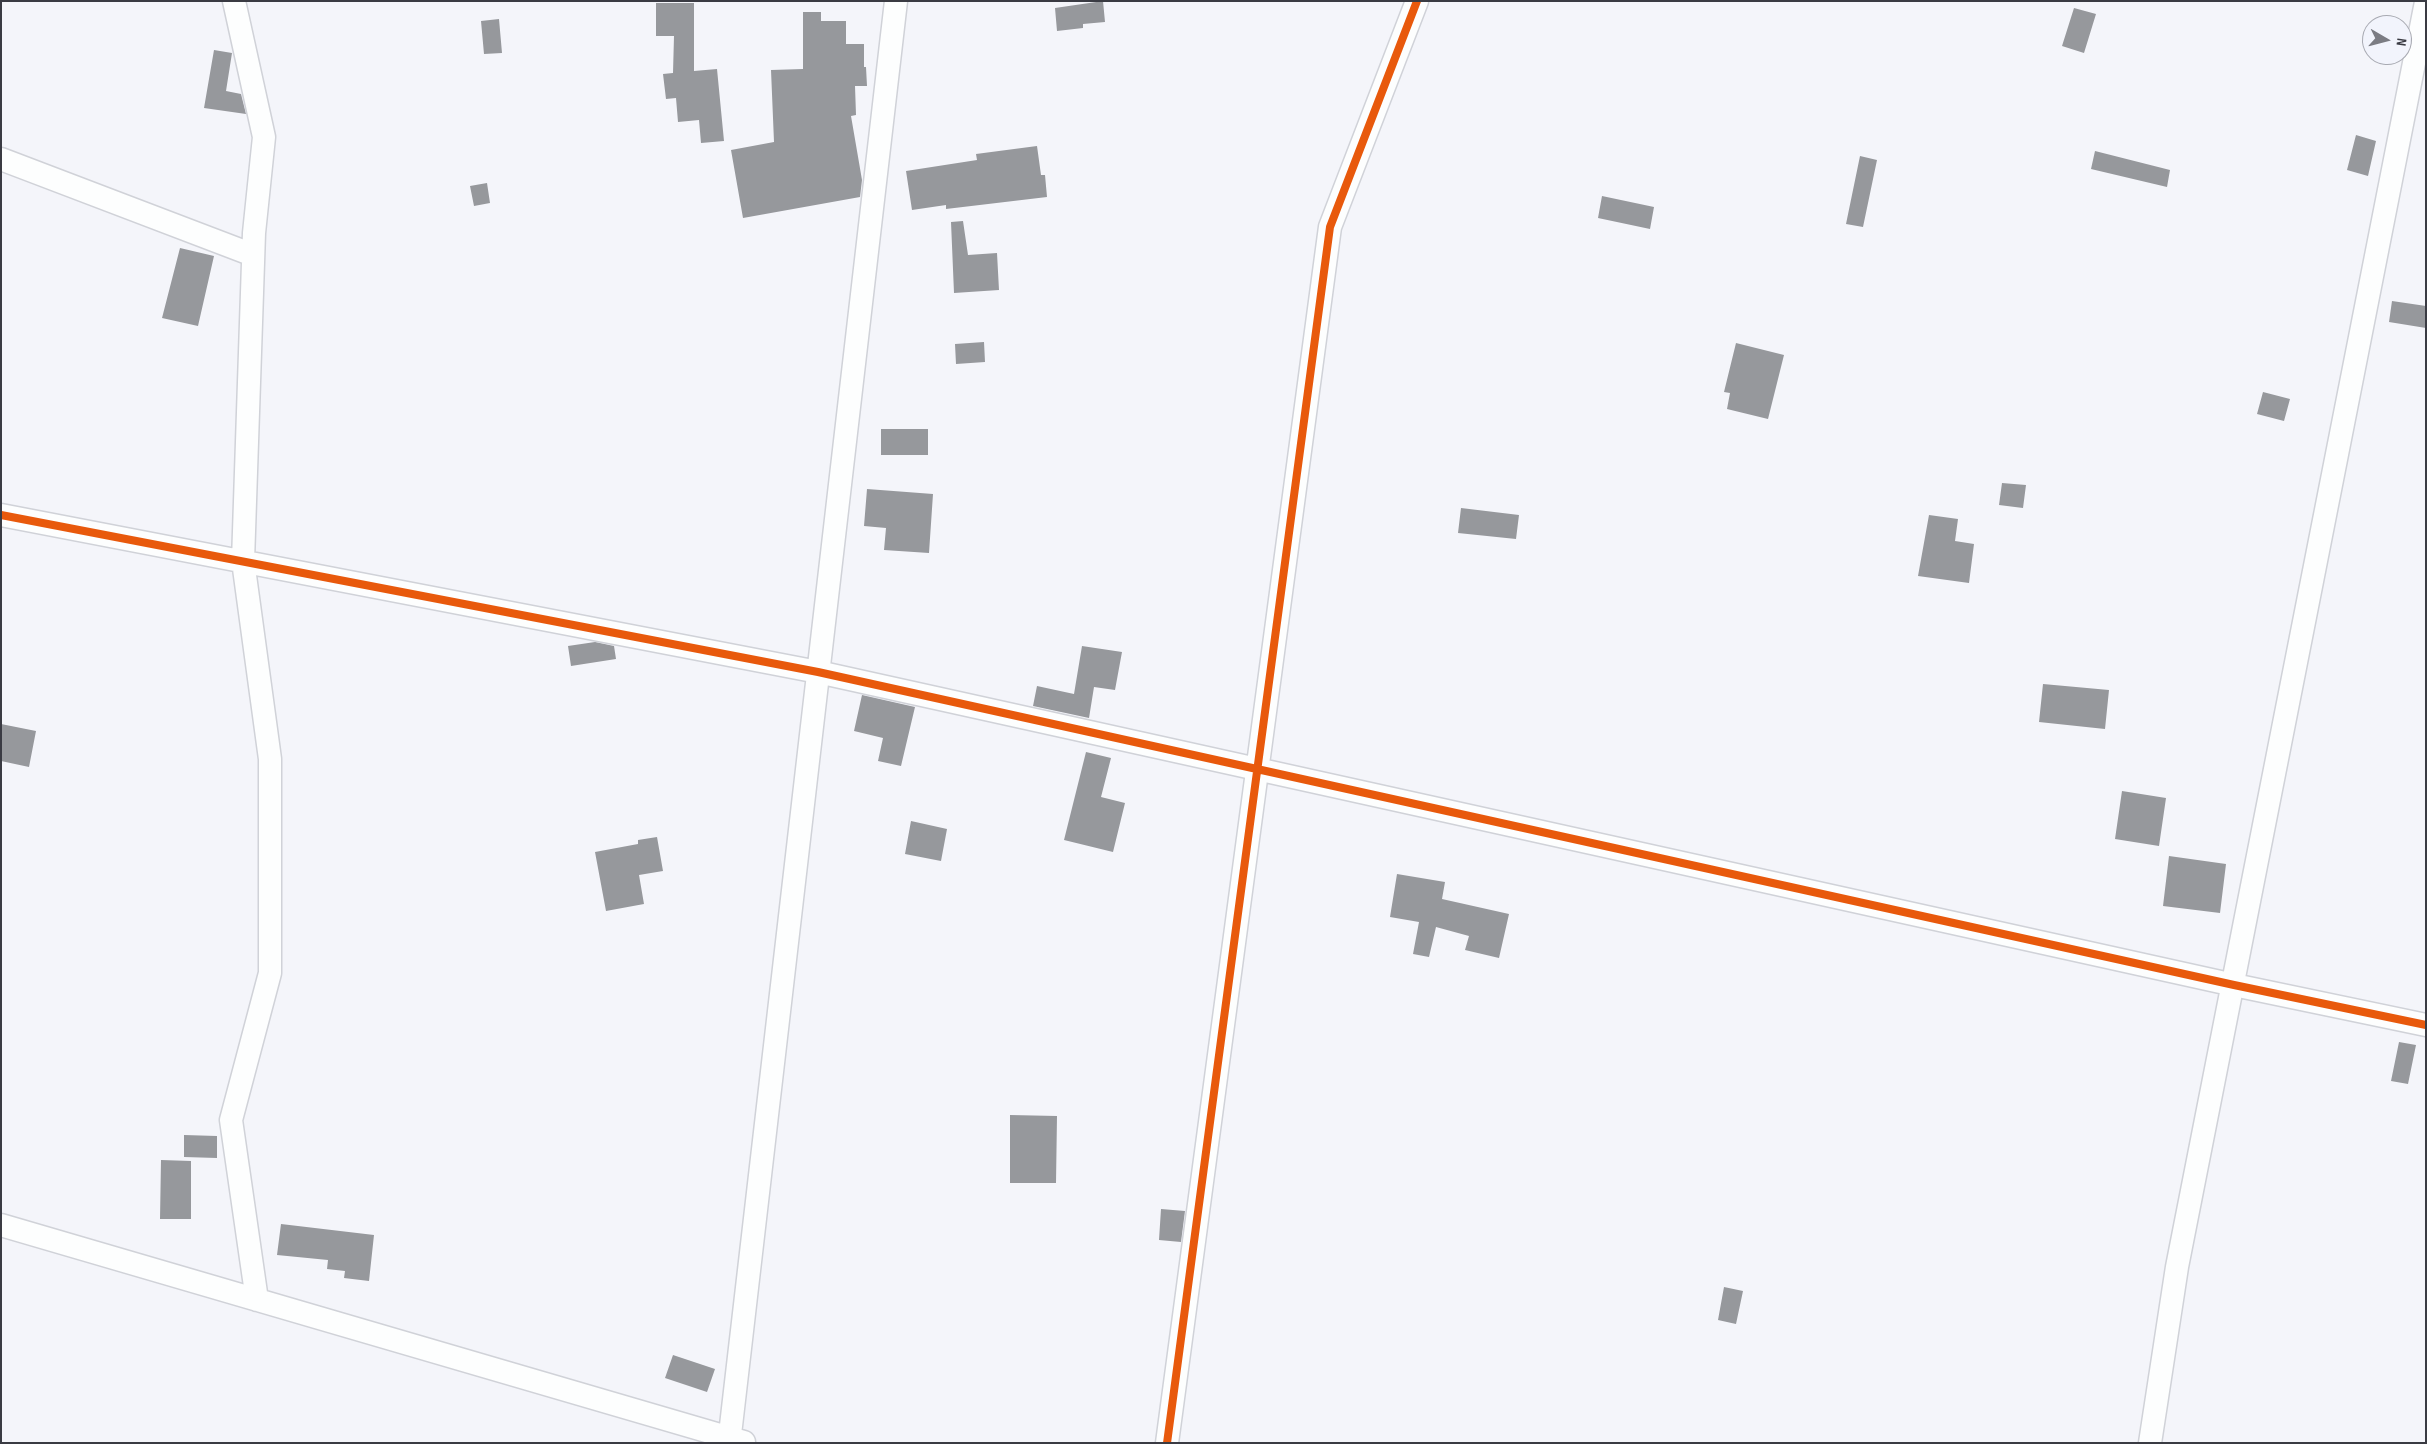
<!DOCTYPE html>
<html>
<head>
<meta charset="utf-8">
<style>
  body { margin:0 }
  #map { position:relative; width:2427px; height:1444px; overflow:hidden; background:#f4f5fa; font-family:"Sofia Sans Condensed",sans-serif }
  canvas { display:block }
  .frame { position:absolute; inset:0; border:2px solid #3a3b43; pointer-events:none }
  .north { position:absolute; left:2362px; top:15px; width:50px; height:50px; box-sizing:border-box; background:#f2f4fc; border:1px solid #a8aab2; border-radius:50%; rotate:98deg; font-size:14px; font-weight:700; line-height:20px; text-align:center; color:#3a3b43 }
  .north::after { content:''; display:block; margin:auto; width:18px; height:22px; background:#7b7c83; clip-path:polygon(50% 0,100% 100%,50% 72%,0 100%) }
</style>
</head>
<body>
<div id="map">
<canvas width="2427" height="1444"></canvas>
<div class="frame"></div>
<div class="north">N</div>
</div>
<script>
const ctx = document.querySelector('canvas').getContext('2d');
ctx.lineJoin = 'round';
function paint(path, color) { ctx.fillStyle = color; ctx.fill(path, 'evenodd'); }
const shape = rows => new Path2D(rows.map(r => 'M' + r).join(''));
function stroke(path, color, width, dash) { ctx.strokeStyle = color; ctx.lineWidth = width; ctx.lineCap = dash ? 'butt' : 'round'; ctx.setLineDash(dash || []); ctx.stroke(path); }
const building = shape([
  [1103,1,1105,22,1083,24,1083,28,1057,31,1055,8],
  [656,3,694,3,694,71,717,69,724,141,701,143,699,120,678,122,676,98,666,99,663,74,673,73,674,36,656,36],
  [2074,8,2096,14,2084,53,2062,46],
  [803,12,821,12,821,21,846,21,846,44,864,44,864,67,866,67,867,86,855,86,856,115,851,116,862,180,860,197,743,218,731,150,774,142,771,70,803,69],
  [499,19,502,53,484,54,481,21],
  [214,50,232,53,226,91,241,94,246,114,204,108],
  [2356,135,2376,141,2368,176,2347,170],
  [1037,146,1041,175,1045,175,1047,197,946,209,946,205,912,210,906,171,977,160,976,154],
  [2095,151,2170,170,2167,187,2091,169],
  [1860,156,1877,160,1863,227,1846,224],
  [487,183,490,203,474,206,470,186],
  [1602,196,1654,207,1650,229,1598,218],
  [963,221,968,255,997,253,999,290,954,293,951,222],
  [180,248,214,256,198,326,162,318],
  [2392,301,2426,306,2426,328,2389,322],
  [984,342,985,362,956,364,955,344],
  [1736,343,1784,355,1768,419,1727,409,1730,393,1724,392],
  [2263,392,2290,399,2284,421,2257,414],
  [881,429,928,429,928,455,881,455],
  [2002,483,2026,485,2023,508,1999,505],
  [867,489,933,494,929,553,884,550,886,528,864,526],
  [1461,508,1519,515,1516,539,1458,533],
  [1929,515,1958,519,1955,541,1974,544,1969,583,1918,576],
  [595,642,614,646,616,659,571,666,568,646],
  [1082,646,1122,652,1115,690,1094,687,1089,718,1033,706,1037,686,1074,694],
  [2043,684,2109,690,2105,729,2039,722],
  [862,695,915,707,901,766,878,761,883,738,854,731],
  [1,724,36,731,29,767,1,761],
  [1086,752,1111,758,1101,797,1125,803,1113,852,1064,840],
  [2122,791,2166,798,2159,846,2115,839],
  [911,821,947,829,941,861,905,854],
  [657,837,663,871,639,875,644,904,606,911,595,852,638,844,638,840],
  [2169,856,2226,864,2220,913,2163,906],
  [1397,874,1445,882,1442,899,1509,914,1499,958,1465,950,1469,936,1436,927,1429,957,1413,954,1419,922,1390,917],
  [2399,1042,2416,1045,2408,1084,2391,1081],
  [1010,1115,1057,1116,1056,1183,1010,1183],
  [184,1135,217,1136,217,1158,184,1157],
  [161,1160,191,1161,191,1219,160,1219],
  [1161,1209,1185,1211,1181,1242,1159,1240],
  [281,1224,374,1235,369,1281,344,1278,345,1271,327,1269,328,1260,277,1255],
  [1724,1287,1743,1291,1736,1324,1718,1320],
  [673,1355,715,1369,707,1392,665,1378]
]);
const minor = shape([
  [234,1,264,137,254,233,243,561,270,759,270,973,231,1120,257,1300],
  [1,159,253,255],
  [1,515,818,672,2234,985,2426,1025],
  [1,1225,744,1442],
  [729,1443,896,1],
  [1167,1443,1330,227,1417,1],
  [2150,1443,2177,1267,2426,2]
]);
const cycleway = shape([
  [1,515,818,672,2234,985,2426,1025],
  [1167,1443,1330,227,1417,1]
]);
paint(building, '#96989c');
stroke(minor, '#d0d2d8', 25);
stroke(minor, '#fdfefe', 22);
stroke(cycleway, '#e8590c', 8);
</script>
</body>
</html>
